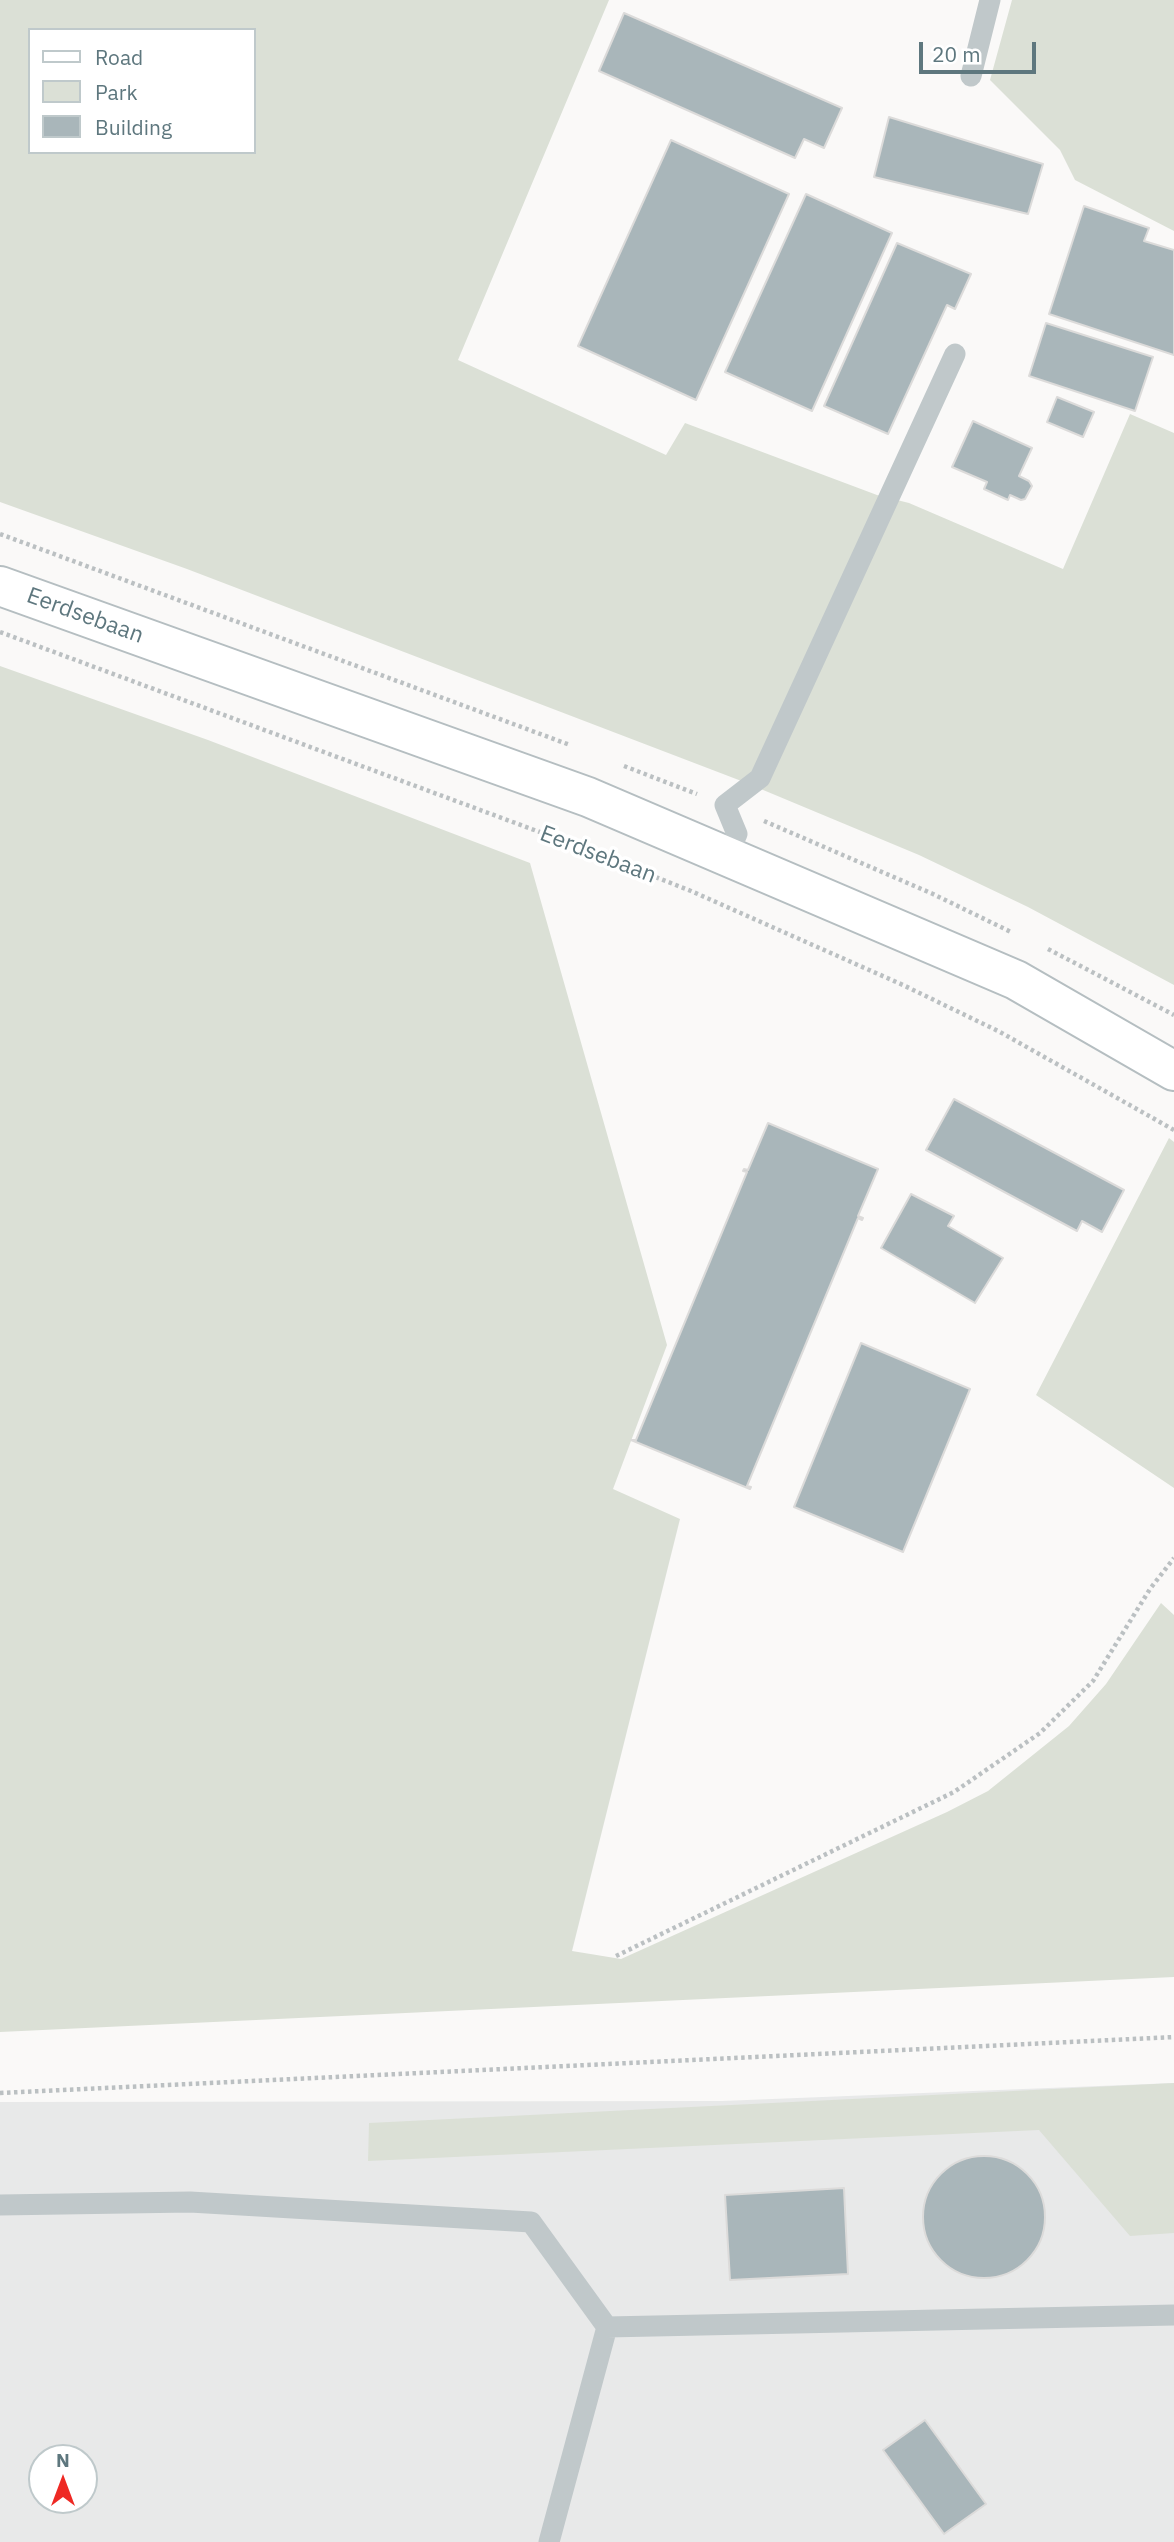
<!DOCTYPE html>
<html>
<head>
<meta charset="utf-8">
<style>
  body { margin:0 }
  #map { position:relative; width:1174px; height:2542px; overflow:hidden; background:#faf9f8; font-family:"IBM Plex Sans",sans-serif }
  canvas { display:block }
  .legend { position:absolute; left:28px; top:28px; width:228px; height:126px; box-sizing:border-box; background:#fff; border:2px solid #bfc9cb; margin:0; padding:9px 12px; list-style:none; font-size:21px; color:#5e777e }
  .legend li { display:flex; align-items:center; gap:14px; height:35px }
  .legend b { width:35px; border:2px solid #bfc9cb }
  .north { position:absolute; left:28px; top:2444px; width:70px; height:70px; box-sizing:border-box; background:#fff; border:2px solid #bfc9cb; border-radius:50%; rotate:0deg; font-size:19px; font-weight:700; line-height:28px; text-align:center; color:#5e777e }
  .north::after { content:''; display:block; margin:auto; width:24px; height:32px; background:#ee2924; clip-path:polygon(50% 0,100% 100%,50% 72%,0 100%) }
  .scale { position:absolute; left:919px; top:42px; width:117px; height:32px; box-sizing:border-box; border:4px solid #5e777e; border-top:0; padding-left:9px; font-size:21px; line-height:24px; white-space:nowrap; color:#5e777e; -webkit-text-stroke:5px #fff; paint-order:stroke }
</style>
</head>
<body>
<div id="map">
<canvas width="1174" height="2542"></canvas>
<ul class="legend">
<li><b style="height:9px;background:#fff"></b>Road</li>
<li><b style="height:19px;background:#dbe0d6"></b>Park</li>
<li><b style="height:19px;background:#a9b6ba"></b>Building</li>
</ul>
<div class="north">N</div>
<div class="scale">20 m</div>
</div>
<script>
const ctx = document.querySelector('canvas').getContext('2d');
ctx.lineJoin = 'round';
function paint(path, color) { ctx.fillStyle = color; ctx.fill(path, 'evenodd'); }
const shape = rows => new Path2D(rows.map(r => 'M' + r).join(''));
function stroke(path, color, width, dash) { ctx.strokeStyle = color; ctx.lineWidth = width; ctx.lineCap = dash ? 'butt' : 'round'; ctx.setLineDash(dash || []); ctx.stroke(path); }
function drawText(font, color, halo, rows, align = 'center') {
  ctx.font = font + ' "IBM Plex Sans",sans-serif'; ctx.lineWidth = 7; ctx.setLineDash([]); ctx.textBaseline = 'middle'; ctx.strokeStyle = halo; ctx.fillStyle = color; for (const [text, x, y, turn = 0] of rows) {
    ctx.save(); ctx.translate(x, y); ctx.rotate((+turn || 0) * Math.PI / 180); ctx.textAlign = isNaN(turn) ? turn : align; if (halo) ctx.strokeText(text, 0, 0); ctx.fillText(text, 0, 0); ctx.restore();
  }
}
const built = shape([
  [1174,2083,1174,2542,0,2542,0,2102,722,2101],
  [42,2458,84,2458,84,2500,42,2500]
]);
const green = shape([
  [0,0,609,0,458,360,666,455,685,423,877,495,909,503,1063,569,1130,414,1174,433,1174,985,1028,907,919,855,744,782,187,569,0,502],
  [30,30,254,30,254,152,30,152],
  [1012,0,1174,0,1174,231,1075,180,1060,150,990,80],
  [0,666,208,740,530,863,667,1345,613,1489,680,1519,572,1951,621,1959,947,1812,988,1791,1069,1726,1106,1684,1161,1603,1174,1615,1174,1977,0,2032],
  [1169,1138,1174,1142,1174,1488,1036,1395],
  [1174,2083,1174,2233,1130,2236,1039,2130,368,2161,369,2123]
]);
const building = shape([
  [624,13,842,108,824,148,804,139,795,158,599,71,624,13],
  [889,117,1043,164,1028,214,874,177,889,117],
  [671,140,789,194,696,400,578,346,671,140],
  [806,194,892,233,812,411,725,372,806,194],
  [1084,206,1149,228,1144,241,1174,250,1174,355,1049,314,1084,206],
  [897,243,971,274,955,309,947,305,888,434,824,406,897,243],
  [1046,323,1153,357,1135,411,1029,376,1046,323],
  [1057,397,1094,412,1083,437,1047,422,1057,397],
  [973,421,1032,448,1019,476,1029,481,1032,486,1025,499,1021,500,1010,495,1008,500,984,489,987,482,952,467,973,421],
  [954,1099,1124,1190,1102,1232,1082,1221,1077,1231,926,1150,954,1099],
  [768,1123,878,1169,858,1216,863,1218,862,1220,858,1218,747,1486,751,1487,750,1489,631,1440,636,1440,747,1172,743,1171,744,1169,748,1170,768,1123],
  [911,1194,954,1216,948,1226,1003,1258,975,1303,881,1248,911,1194],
  [861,1343,970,1389,903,1552,794,1507,861,1343],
  '923 2217a61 61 0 1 1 122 0a61 61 0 1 1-122 0Z',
  [844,2188,848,2274,730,2280,725,2195,844,2188],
  [925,2420,986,2504,944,2534,883,2450,925,2420]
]);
const path = shape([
  [0,534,570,745],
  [0,632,572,844,691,891,903,985,1000,1032,1174,1130],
  [624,766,697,794],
  [764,821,933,894,1011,932],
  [1048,949,1174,1015],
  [616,1956,954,1792,1040,1733,1093,1681,1150,1589,1174,1558],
  [0,2093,1174,2037]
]);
const lane = shape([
  [971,76,990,0],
  [727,856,737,834,725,805,760,778,955,354],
  [0,2205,190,2202,531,2222,607,2327],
  [607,2327,1174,2315],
  [549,2542,607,2327]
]);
const secondary = shape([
  [0,586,588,797,1016,980,1174,1071]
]);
const streetNames = [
  ["Eerdsebaan",85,616,20],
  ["Eerdsebaan",598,855,21]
];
paint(built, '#e8e9e9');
paint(green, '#dbe0d6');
paint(building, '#a9b6ba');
stroke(building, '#dcdbda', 2);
stroke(secondary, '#b5bec1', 42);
stroke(path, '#bbc0c2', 4.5, [3.5, 3.5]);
stroke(lane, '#c0c8ca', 21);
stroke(secondary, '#fff', 38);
drawText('23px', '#5e777e', '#fff', streetNames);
</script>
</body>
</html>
